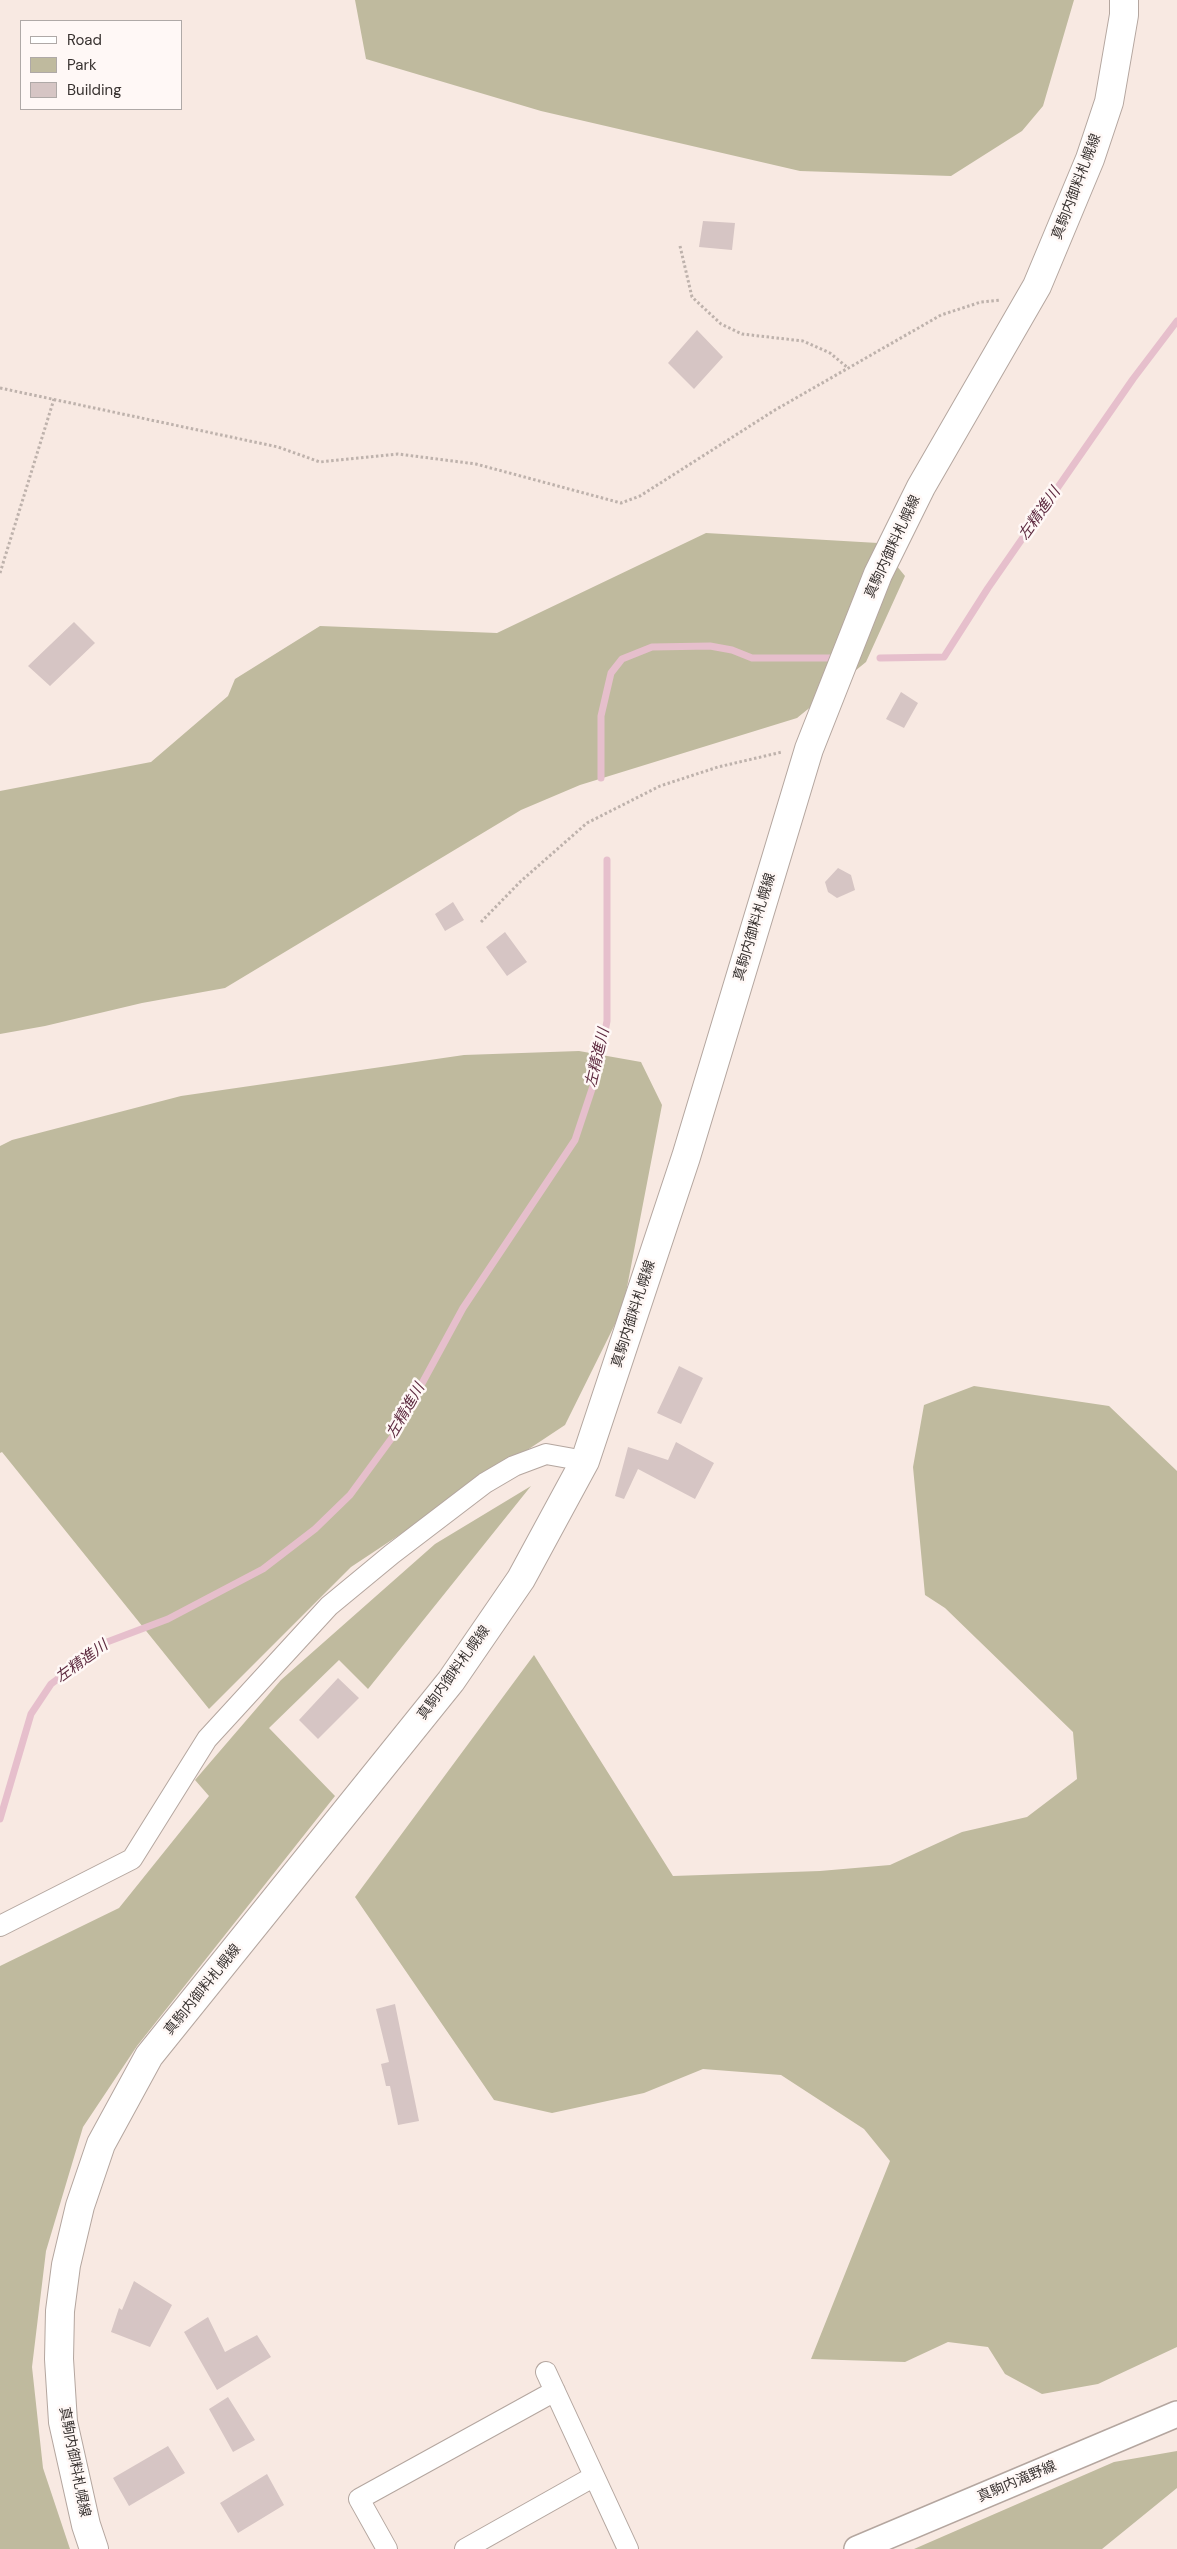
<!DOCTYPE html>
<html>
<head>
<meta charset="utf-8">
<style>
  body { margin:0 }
  #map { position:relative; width:1177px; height:2549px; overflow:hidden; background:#f8e9e2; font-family:"DM Sans",sans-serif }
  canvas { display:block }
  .legend { position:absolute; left:20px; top:20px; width:162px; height:90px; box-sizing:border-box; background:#fff8f6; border:1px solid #afa9a7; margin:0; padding:6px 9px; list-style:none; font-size:15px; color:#383230 }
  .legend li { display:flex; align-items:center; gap:10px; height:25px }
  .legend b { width:25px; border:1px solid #afa9a7 }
</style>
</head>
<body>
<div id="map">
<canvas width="1177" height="2549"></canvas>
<ul class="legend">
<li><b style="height:6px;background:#fff"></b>Road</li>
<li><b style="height:14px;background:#bfba9e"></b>Park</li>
<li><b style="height:14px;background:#d6c5c4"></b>Building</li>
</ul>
</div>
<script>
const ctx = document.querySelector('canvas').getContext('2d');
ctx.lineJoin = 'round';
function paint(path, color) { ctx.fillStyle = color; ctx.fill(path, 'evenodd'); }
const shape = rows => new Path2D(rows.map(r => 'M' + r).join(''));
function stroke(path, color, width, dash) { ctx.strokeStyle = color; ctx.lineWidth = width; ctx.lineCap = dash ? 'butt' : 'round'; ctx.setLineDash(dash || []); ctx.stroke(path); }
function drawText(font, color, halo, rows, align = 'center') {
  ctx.font = font + ' "DM Sans","Noto Sans JP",sans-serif'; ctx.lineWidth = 5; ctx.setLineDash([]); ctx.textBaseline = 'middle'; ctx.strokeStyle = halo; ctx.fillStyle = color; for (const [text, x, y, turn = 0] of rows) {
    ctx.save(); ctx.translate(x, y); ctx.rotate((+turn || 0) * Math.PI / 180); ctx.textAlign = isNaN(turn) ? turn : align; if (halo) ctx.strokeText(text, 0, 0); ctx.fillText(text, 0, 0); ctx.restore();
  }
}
const green = shape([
  [355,0,1074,0,1043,106,1022,131,951,176,800,171,541,111,366,59],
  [706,533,878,543,905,576,866,662,797,718,580,785,521,810,225,988,142,1003,45,1026,0,1034,0,791,151,762,228,696,235,679,320,626,497,633],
  [579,1051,641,1062,662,1105,623,1308,565,1425,351,1567,209,1709,2,1452,0,1453,0,1146,12,1140,181,1096,464,1055],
  [974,1386,1109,1406,1177,1471,1177,2347,1098,2384,1042,2394,1005,2374,988,2347,948,2342,905,2362,811,2359,890,2161,864,2129,781,2075,703,2069,644,2093,552,2113,494,2100,355,1897,534,1655,673,1876,820,1871,890,1865,962,1832,1027,1817,1077,1779,1073,1732,945,1608,925,1595,913,1467,924,1405],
  [531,1486,368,1689,339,1660,269,1728,335,1796,137,2046,83,2127,46,2251,32,2367,43,2468,70,2549,0,2549,0,1966,119,1908,209,1796,195,1780,281,1680,435,1544],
  [1177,2451,1177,2488,1102,2549,914,2549,1114,2462]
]);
const stream = shape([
  [880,658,944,657,988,588,1133,379,1177,321],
  [601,778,601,716,611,673,622,659,652,647,710,646,732,650,752,658,833,658],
  [0,1819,31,1714,51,1684,107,1642,168,1619,263,1569,315,1529,350,1495,394,1435,463,1308,575,1140,597,1074,607,1021,607,860]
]);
const building = shape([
  [703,221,735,223,732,250,699,247],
  [697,330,723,357,694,389,668,363],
  [74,622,95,643,50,686,28,666],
  [901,692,918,703,904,728,886,719],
  [838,868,851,875,855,890,837,898,828,892,825,882],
  [453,902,464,920,445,931,435,914],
  [505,932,527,962,507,976,486,947],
  [679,1366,703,1378,681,1424,657,1413],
  [676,1442,714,1463,695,1499,638,1469,624,1499,615,1496,628,1447,668,1460],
  [338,1678,359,1698,318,1739,299,1720],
  [395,2004,419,2121,398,2125,390,2086,386,2086,381,2064,389,2062,376,2009],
  [134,2281,172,2305,150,2347,111,2332,119,2308,122,2310],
  [208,2317,225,2352,257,2335,271,2357,217,2390,184,2332],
  [228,2397,255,2440,233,2452,209,2409],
  [168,2446,185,2473,129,2506,113,2478],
  [267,2474,284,2505,238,2533,220,2503]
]);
const path = shape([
  [680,246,692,297,721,324,742,334,803,341,830,353,848,368],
  [0,388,278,447,320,462,398,454,476,464,621,503,640,496,775,410,941,315,981,302,1001,300],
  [0,573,54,399],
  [481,922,521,881,587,823,660,786,718,767,782,752]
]);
const minor = shape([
  [0,1926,132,1859,207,1739,329,1606,392,1554,485,1483,514,1466,546,1454,585,1461],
  [546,2372,628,2549],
  [387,2549,359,2499,555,2391],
  [465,2549,593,2477]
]);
const tertiary = shape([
  [857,2549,1177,2414]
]);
const secondary = shape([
  [94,2549,86,2525,63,2422,59,2359,60,2311,66,2265,80,2206,101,2144,149,2056,451,1681,521,1579,585,1461,686,1157,809,749,878,574,921,487,1037,286,1090,159,1109,102,1124,15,1124,0]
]);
const streetNames = [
  ["真駒内御料札幌線",1077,187,-69],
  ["真駒内御料札幌線",893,547,-65],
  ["真駒内御料札幌線",755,927,-73],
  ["真駒内御料札幌線",634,1314,-72],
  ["真駒内御料札幌線",454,1673,-54],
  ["真駒内御料札幌線",203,1990,-51],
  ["真駒内御料札幌線",74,2462,79],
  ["真駒内滝野線",1017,2482,-23]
];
const waterNames = [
  ["左精進川",1040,514,-55],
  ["左精進川",598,1058,-77],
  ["左精進川",406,1411,-60],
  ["左精進川",82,1662,-36]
];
paint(green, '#bfba9e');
stroke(stream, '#e6bfcc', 7);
paint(building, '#d6c5c4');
stroke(minor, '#b4a69f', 22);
stroke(tertiary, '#b4a69f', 28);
stroke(secondary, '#b4a69f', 30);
stroke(path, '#beb2ac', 3, [2.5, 2.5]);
stroke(minor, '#fff', 20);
stroke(tertiary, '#fff', 25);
stroke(secondary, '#fff', 28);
drawText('14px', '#383230', '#fff8f6', streetNames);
drawText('italic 15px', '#5e2b40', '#fff8f6', waterNames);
</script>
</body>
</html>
